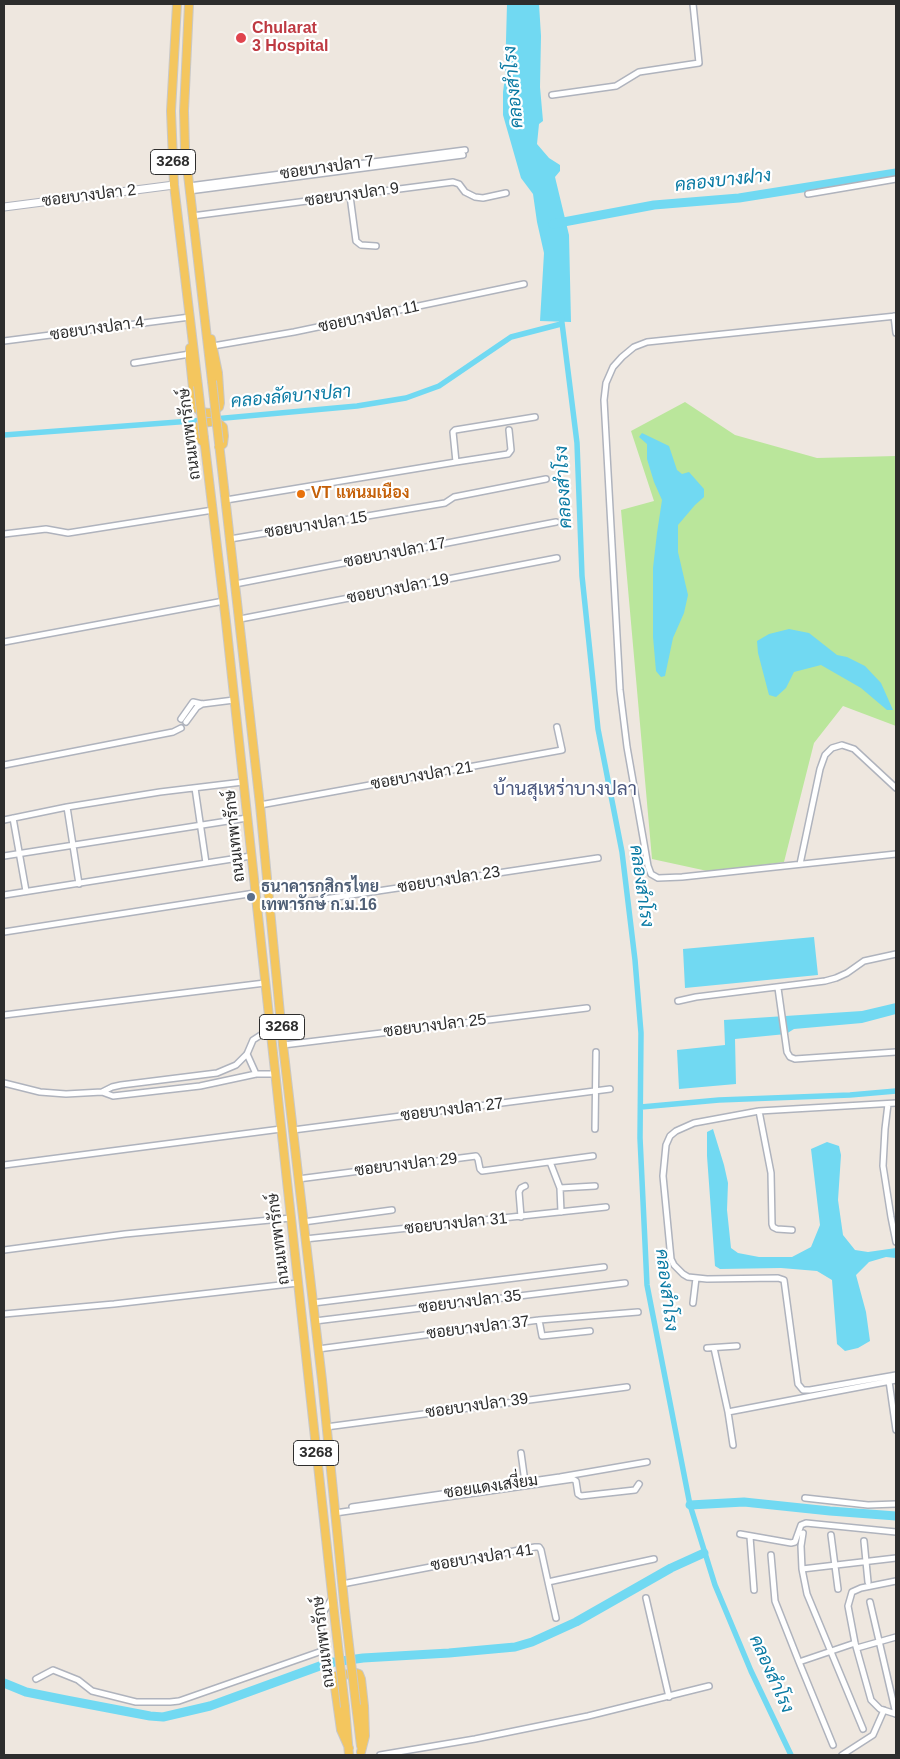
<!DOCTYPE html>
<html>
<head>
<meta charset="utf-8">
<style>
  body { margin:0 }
  #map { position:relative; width:900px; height:1759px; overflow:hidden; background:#eee7df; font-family:Arial,sans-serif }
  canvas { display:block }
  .frame { position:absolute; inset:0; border:5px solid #2d2d2d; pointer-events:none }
</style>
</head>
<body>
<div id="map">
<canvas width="900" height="1759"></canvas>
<div class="frame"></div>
</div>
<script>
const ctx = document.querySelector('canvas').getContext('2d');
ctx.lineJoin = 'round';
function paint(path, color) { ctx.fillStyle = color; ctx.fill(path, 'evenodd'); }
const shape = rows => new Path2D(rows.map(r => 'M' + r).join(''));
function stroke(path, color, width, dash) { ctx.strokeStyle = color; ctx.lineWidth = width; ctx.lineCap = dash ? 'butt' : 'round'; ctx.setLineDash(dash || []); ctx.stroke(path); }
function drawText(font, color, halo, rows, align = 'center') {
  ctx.font = font + ' Arial,Sarabun,sans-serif'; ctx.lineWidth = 4.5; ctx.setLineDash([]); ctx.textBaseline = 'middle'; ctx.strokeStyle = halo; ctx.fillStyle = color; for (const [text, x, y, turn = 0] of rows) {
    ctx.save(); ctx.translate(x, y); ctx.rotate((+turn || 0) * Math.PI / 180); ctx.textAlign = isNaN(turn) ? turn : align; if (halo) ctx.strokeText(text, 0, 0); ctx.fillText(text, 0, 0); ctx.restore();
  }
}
const green = shape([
  [685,402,735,435,817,458,896,456,896,726,843,706,814,743,784,862,712,872,652,859,621,510,654,501,631,431]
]);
const water = shape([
  [507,4,539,4,541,36,540,87,543,121,539,124,537,144,549,158,560,165,560,171,555,177,569,235,571,322,540,321,544,253,537,222,533,194,521,178,503,115,503,92,505,77],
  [642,433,669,446,677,470,682,474,689,472,704,489,704,497,695,505,678,525,678,552,688,595,684,613,673,638,665,676,661,677,656,671,653,637,653,568,657,533,662,500,654,482,647,459,647,444,639,437],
  [789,629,809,633,837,655,847,657,865,666,881,683,893,710,887,710,861,688,821,665,794,672,786,688,776,697,769,695,758,653,757,641,769,634],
  [814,937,818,975,685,988,683,949],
  [896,1003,896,1014,862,1023,794,1029,786,1034,735,1039,736,1084,679,1089,677,1050,725,1045,724,1020,862,1011],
  [713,1129,724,1165,728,1183,727,1210,731,1248,738,1253,759,1257,792,1257,811,1247,820,1225,811,1149,827,1142,839,1146,841,1155,838,1200,843,1235,855,1250,868,1252,896,1248,896,1258,886,1257,869,1262,856,1275,866,1312,870,1341,858,1348,845,1351,837,1344,832,1280,817,1271,781,1268,720,1269,715,1266,707,1156,707,1132]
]);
const canal = shape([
  [561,315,577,443,582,576,598,729,622,852,635,960,641,1033,640,1138,647,1285,690,1505,715,1585,751,1671,791,1755],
  [214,419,357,406,406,398,439,386,511,337,561,324],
  [4,435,205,420],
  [641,1107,719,1100,850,1095,896,1091]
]);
const river = shape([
  [553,224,654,205,739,198,896,173],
  [690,1505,744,1502,830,1511,896,1516],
  [4,1683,26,1692,66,1700,150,1716,163,1717,210,1706,328,1663,363,1658,449,1653,515,1647,532,1642,576,1622,671,1568,704,1553]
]);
const street = shape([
  [552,95,616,86,639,72,699,63,693,4],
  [189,186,465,150],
  [189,191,463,155],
  [808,194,896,179],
  [350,196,356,241,361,245,376,246],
  [192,216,453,182,459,184,465,192,475,197,483,198,506,193],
  [894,316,896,333],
  [896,316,647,342,634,347,622,357,613,367,606,383,604,400,620,690,627,747,648,866,651,874,658,878,682,877,896,854],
  [4,341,190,317],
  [213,346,294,332,524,284],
  [134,363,190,354],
  [456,462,508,454,511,450,509,430],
  [226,500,456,462,453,432,455,430,535,417],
  [4,534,46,529,68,533,213,510],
  [230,539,445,503,454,497,546,479],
  [235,584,556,522],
  [240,619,557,558],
  [4,642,224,601],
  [181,719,193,702,202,704,234,700],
  [186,722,197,707,202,704],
  [4,765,173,732,181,728],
  [195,788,206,863],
  [260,805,562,750,557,727],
  [67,807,79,884],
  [13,818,26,891],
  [4,820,67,807,160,792,243,782],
  [4,856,247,818],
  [800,864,820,769,825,755,832,748,842,745,854,749,896,788],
  [4,895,251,856],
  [271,907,598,858],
  [4,932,255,893],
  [778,988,787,1052,790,1057,795,1059,896,1052],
  [678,1001,696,997,825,981,836,978,847,973,864,961,896,954],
  [4,1015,265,983],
  [283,1045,587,1008],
  [247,1054,256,1074],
  [4,1083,40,1092,66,1094,102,1092,113,1096,200,1086,256,1074,275,1074],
  [102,1092,112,1087,121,1085,217,1073,236,1065,247,1054,253,1040,270,1029],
  [896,1103,759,1111,694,1123,676,1131,670,1136,666,1145,663,1176,671,1259,674,1265,683,1274,688,1277,707,1279,778,1278,784,1280,798,1384,803,1390,810,1390,896,1375],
  [888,1104,885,1129,883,1166,891,1217,896,1242],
  [759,1111,771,1173,772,1224,773,1227,777,1229,792,1230],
  [595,1129,596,1052],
  [293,1130,610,1089],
  [550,1162,560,1188,561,1212],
  [4,1165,281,1129],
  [298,1179,476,1156,478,1159,480,1169,482,1171,593,1156],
  [560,1188,595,1186],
  [521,1217,519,1192,521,1188,525,1186],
  [303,1222,392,1210],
  [305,1239,606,1207],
  [4,1250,125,1234,291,1218],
  [313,1303,604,1267],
  [693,1303,696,1278],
  [4,1314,114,1304,298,1283],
  [539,1320,542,1336,590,1331],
  [315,1321,625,1283],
  [707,1348,737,1346],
  [714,1348,728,1412,733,1445],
  [318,1349,539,1320,638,1312],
  [889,1381,896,1430],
  [728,1412,896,1380],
  [326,1427,627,1387],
  [521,1453,525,1482],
  [805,1498,868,1505,896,1504],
  [352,1507,560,1477,647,1462],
  [335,1513,573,1479,576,1481,578,1494,581,1496,635,1490,639,1484],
  [740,1534,791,1543,795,1542,796,1539,801,1525,806,1523,896,1532],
  [831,1535,838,1589],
  [750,1537,754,1590],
  [864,1541,868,1582],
  [771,1555,775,1601,799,1662,855,1643],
  [802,1569,801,1546,803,1533],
  [896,1581,861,1588,852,1592,848,1606,855,1643,871,1700,880,1709,896,1714],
  [548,1582,556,1618],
  [342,1584,535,1547,539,1547,541,1550,548,1582,654,1559],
  [646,1598,669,1697],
  [870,1602,896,1714],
  [857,1648,896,1637],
  [799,1662,833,1745],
  [36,1679,53,1670,78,1680,92,1691,136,1702,170,1702,179,1701,322,1651,324,1640,321,1631,320,1618,332,1598],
  [863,1729,807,1594,802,1569,896,1558],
  [380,1755,475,1739,588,1716,709,1686],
  [842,1755,873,1735,884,1710]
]);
const secondary = shape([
  [4,207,174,185]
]);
const primary = shape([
  [177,4,171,111,174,185,198,386],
  [189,4,184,111,185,149,212,381],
  [190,348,190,359,195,407,201,412,209,413,213,412,219,407,220,403,218,373,211,339],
  [204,438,226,622,334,1612],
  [204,443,200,439,199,426,203,423,216,421,223,427,224,436,223,444,219,447],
  [219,443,260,805,283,1045,322,1380,345,1611],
  [356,1705,361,1746],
  [345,1707,349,1755],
  [349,1748,341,1730,334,1680,336,1676,356,1673,359,1674,361,1679,364,1706,365,1736,361,1752]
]);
const primaryBridge = shape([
  [212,381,219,443],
  [198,386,204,438],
  [345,1611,356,1705],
  [334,1612,345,1707]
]);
const markers = [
  [241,38,6,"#e0444e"],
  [301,494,5,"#e8710a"],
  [251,897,5,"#5c6f8a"]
];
const shields = [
  [173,162,45],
  [282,1027,45],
  [316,1453,45]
];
const shieldNames = [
  ["3268",173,162],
  ["3268",282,1027],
  ["3268",316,1453]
];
const healthNames = [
  ["Chularat",252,29],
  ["3 Hospital",252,47]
];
const streetNames = [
  ["ซอยบางปลา 7",327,168,-8],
  ["ซอยบางปลา 9",352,195,-8],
  ["ซอยบางปลา 2",89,196,-7],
  ["ซอยบางปลา 11",369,317,-12],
  ["ซอยบางปลา 4",97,329,-8],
  ["ถนนเทพารักษ์",190,434,-97],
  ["ซอยบางปลา 15",316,525,-9],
  ["ซอยบางปลา 17",395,553,-11],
  ["ซอยบางปลา 19",398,589,-11],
  ["ซอยบางปลา 21",422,776,-10],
  ["ถนนเทพารักษ์",235,836,-96],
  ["ซอยบางปลา 23",449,880,-9],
  ["ซอยบางปลา 25",435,1026,-7],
  ["ซอยบางปลา 27",452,1110,-7],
  ["ซอยบางปลา 29",406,1165,-7],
  ["ซอยบางปลา 31",456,1224,-6],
  ["ถนนเทพารักษ์",279,1239,-97],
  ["ซอยบางปลา 35",470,1302,-7],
  ["ซอยบางปลา 37",478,1328,-7],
  ["ซอยบางปลา 39",477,1406,-8],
  ["ซอยแดงเสงี่ยม",491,1487,-8],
  ["ซอยบางปลา 41",482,1558,-9],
  ["ถนนเทพารักษ์",324,1642,-97]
];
const foodNames = [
  ["VT แหนมเนือง",311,494]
];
const serviceNames = [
  ["ธนาคารกสิกรไทย",261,888],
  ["เทพารักษ์ ก.ม.16",261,906]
];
const waterNames = [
  ["คลองสำโรง",514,87,-95],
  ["คลองบางฝาง",723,181,-6],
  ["คลองลัดบางปลา",291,397,-5],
  ["คลองสำโรง",564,487,-93],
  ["คลองสำโรง",641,886,82],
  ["คลองสำโรง",666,1290,83],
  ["คลองสำโรง",771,1674,66]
];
const quarterNames = [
  ["บ้านสุเหร่าบางปลา",565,790]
];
paint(green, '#bae69b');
paint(water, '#71d9f2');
stroke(canal, '#71d9f2', 5.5);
stroke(river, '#71d9f2', 9);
stroke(street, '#afb3bd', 8);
stroke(secondary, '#afb3bd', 9);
stroke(primary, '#c8c8c8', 10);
stroke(street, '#fff', 5);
stroke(secondary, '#fff', 7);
stroke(primary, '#f4c65e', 8);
stroke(primaryBridge, '#c8c8c8', 10, []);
stroke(primaryBridge, '#f4c65e', 8);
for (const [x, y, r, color] of markers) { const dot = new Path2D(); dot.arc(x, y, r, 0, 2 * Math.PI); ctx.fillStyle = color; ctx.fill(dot); stroke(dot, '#fff', 2); }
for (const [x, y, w] of shields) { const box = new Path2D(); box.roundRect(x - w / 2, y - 12.5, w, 25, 4); ctx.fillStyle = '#fff'; ctx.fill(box); stroke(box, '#2d2d2d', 1); }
drawText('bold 15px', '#2d2d2d', null, shieldNames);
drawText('bold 16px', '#be3a42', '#fff', healthNames, 'left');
drawText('16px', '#2d2d2d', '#fff', streetNames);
drawText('bold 16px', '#c56008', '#fff', foodNames, 'left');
drawText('bold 16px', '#4e5e75', '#fff', serviceNames, 'left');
drawText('italic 18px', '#0a7aa3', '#fff', waterNames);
drawText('19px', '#4b587f', '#fff', quarterNames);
</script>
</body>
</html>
